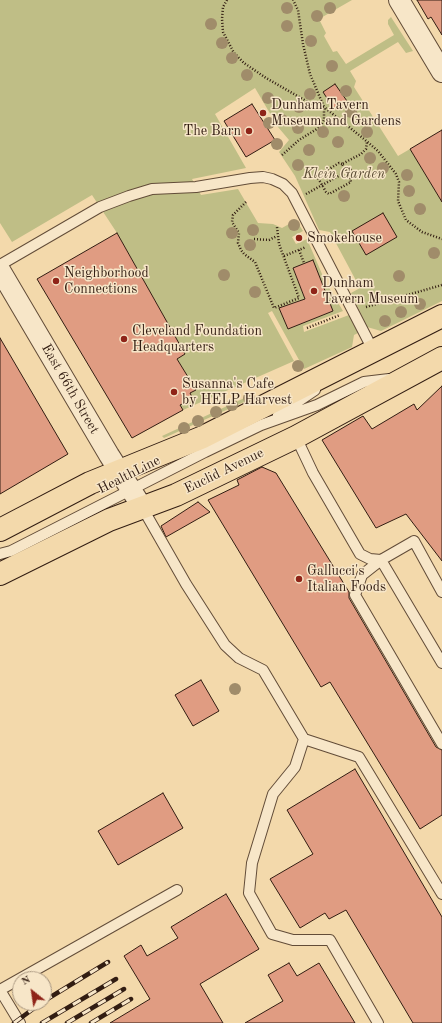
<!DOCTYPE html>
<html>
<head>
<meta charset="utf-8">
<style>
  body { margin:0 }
  #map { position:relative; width:442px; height:1023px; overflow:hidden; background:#f3d9ab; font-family:"Old Standard TT",serif }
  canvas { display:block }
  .north { position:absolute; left:12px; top:971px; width:40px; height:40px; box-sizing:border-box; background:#f7e6c8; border:1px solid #a8967f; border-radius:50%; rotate:330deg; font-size:11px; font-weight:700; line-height:16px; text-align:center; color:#321d12 }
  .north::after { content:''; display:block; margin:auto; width:14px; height:18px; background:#8f2418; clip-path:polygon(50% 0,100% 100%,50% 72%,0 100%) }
</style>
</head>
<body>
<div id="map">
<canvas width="442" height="1023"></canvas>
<div class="north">N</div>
</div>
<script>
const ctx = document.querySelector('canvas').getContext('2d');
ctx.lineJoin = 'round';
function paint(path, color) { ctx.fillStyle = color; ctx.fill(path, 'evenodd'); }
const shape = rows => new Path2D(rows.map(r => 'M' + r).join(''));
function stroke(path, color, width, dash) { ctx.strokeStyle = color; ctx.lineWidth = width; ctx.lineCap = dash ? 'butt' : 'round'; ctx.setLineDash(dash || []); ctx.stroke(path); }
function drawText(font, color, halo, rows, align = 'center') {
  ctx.font = font + ' "Old Standard TT",serif'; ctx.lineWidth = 3; ctx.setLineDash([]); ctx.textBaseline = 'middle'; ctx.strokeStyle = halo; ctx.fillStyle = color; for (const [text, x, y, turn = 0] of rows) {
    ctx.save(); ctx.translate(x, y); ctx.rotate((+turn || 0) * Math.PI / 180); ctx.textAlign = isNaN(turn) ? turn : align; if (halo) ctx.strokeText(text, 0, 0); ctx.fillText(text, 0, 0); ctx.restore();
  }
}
const green = shape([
  [0,0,352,0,319,19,326,33,324,36,333,52,337,51,346,64,394,35,388,24,388,20,391,17,413,51,406,53,398,42,350,71,356,81,354,87,398,156,410,149,442,202,442,301,381,331,367,327,351,293,360,288,330,232,319,230,295,176,279,152,289,140,278,127,255,88,215,114,246,168,192,179,201,195,238,189,258,223,273,224,282,228,296,220,303,231,292,237,296,244,307,239,325,281,343,311,303,326,304,332,349,315,358,333,354,335,352,347,304,369,272,311,268,313,294,361,183,410,180,405,193,399,190,393,196,390,177,359,185,354,117,233,92,195,12,242,0,223],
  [304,264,333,311,288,329,279,308,305,299,293,269],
  [251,395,253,398,164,438,162,436]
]);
const building = shape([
  [417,0,442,0,442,35,431,17,428,19,417,0],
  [335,84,347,101,334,109,323,92,335,84],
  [252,104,275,140,246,157,224,121,252,104],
  [442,130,442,202,410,149,442,130],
  [383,213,397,237,366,255,352,231,383,213],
  [117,233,185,354,177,359,196,390,190,393,193,399,180,405,183,410,132,438,37,279,117,233],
  [313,260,333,311,288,329,279,308,305,299,293,268,313,260],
  [0,338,68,454,0,494,0,338],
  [442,386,442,561,406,514,376,528,322,440,363,416,372,429,414,404,417,410,442,386],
  [262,467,276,473,349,592,349,598,436,747,442,750,442,815,420,829,330,682,321,687,208,500,239,485,237,480,262,467],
  [198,502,210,512,166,537,161,526,198,502],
  [201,680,219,711,193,726,175,695,201,680],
  [355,769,442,917,442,1023,413,1023,346,910,329,919,325,913,300,928,270,879,313,854,287,810,355,769],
  [163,793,183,828,118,865,98,831,163,793],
  [226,894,259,949,200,984,223,1023,110,1023,150,999,124,956,141,945,147,956,178,938,171,927,226,894],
  [289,963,297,976,319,963,355,1023,245,1023,283,1001,268,975,289,963]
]);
const path = shape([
  [227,0,223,7,222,19,223,32,234,53,244,63,266,78,315,106,324,107,364,139,378,151,396,174,399,182,398,201,406,220,422,232,442,239],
  [282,155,299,140,320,127,324,120,324,107,310,74,303,44,298,10,293,0],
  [342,164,339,163,319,175,318,178,326,192,329,194,351,182,350,178],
  [359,174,350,178,342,164,361,154,366,149,367,142],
  [306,194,353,168],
  [246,202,233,215,232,222,239,233,238,243,241,250,244,254,255,262,274,308,299,298,279,244,277,227],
  [254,239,269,240,277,236],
  [299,250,304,263],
  [284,256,306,247],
  [366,307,442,285],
  [307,328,340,315]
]);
const lane = shape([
  [0,265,100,207,129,196,152,189,196,187,250,178,263,177,272,179,283,184,292,193,373,350],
  [278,415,315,390],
  [296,437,313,473,360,554,370,559,381,560],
  [142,507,186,584,225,645,239,658,263,670,304,739,359,757,442,894],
  [0,554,11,551,205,452,261,425,317,405,364,382,389,379],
  [381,560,442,663],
  [442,592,414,541,381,560,362,575,355,595,442,744],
  [304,739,295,767,273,794,252,863,249,893,272,934,293,940,330,940,378,1023],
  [0,990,177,890],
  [0,990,20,1023]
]);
const street = shape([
  [399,0,442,72],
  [0,270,109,455,142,507]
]);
const primary = shape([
  [0,530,90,483,203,437,442,316],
  [0,574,109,520,176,495,296,437,442,358]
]);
const rail = shape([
  [44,1001,108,962],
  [14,1023,41,1003],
  [42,1023,116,979],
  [67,1023,124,989],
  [91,1023,131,999]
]);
const trees = [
  [287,8],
  [330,8],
  [317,16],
  [211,24],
  [287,26],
  [311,41],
  [222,43],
  [232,58],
  [332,66],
  [247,75],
  [346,91],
  [310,94],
  [268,98],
  [299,107],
  [351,112],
  [282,120],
  [269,123],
  [298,128],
  [323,132],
  [367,132],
  [338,142],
  [277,144],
  [309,150],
  [370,158],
  [298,165],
  [383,168],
  [407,175],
  [409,191],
  [344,196],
  [420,209],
  [294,225],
  [253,230],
  [232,233],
  [250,245],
  [434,253],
  [224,275],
  [399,276],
  [255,292],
  [420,304],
  [401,312],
  [385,321],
  [298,366],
  [249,398],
  [232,405],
  [216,412],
  [198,421],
  [184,428],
  [235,689]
];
const markers = [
  [263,113,4,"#8f2418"],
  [249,131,4,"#8f2418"],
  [299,238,4,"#8f2418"],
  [56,281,4,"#8f2418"],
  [314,291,4,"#8f2418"],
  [124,339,4,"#8f2418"],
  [174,392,4,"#8f2418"],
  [299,579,4,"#8f2418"]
];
const poiNames = [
  ["Dunham Tavern",271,105],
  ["Museum and Gardens",271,121],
  ["The Barn",241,131,"right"],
  ["Smokehouse",307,238],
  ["Neighborhood",64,273],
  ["Connections",64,289],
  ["Dunham",322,283],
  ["Tavern Museum",322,299],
  ["Cleveland Foundation",132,331],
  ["Headquarters",132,347],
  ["Susanna's Cafe",182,384],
  ["by HELP Harvest",182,400],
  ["Gallucci's",307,571],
  ["Italian Foods",307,587]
];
const parkNames = [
  ["Klein Garden",344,174]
];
const streetNames = [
  ["East 66th Street",70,389,60],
  ["Euclid Avenue",224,471,-26],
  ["HealthLine",129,475,-27]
];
paint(green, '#bfbe86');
paint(building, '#e09c82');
stroke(building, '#321d12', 1);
stroke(lane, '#624c38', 12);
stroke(street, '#624c38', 22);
stroke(primary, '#321d12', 24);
stroke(path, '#321d12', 2.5, [1, 2]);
stroke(lane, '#f7e6c8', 10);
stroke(street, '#f7e6c8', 20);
stroke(primary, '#f3d9ab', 22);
stroke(rail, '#321d12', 4.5);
stroke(rail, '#f7e6c8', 3, [9]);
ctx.fillStyle = '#a08c6a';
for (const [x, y] of trees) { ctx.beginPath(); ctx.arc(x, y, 6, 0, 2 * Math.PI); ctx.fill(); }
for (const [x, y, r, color] of markers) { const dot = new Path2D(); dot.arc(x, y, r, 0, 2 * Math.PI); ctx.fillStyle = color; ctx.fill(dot); stroke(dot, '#f7e6c8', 1.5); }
drawText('14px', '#321d12', '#f7e6c8', poiNames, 'left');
drawText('italic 14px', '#5c4d35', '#f7e6c8', parkNames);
drawText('14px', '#321d12', '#f7e6c8', streetNames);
</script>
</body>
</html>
